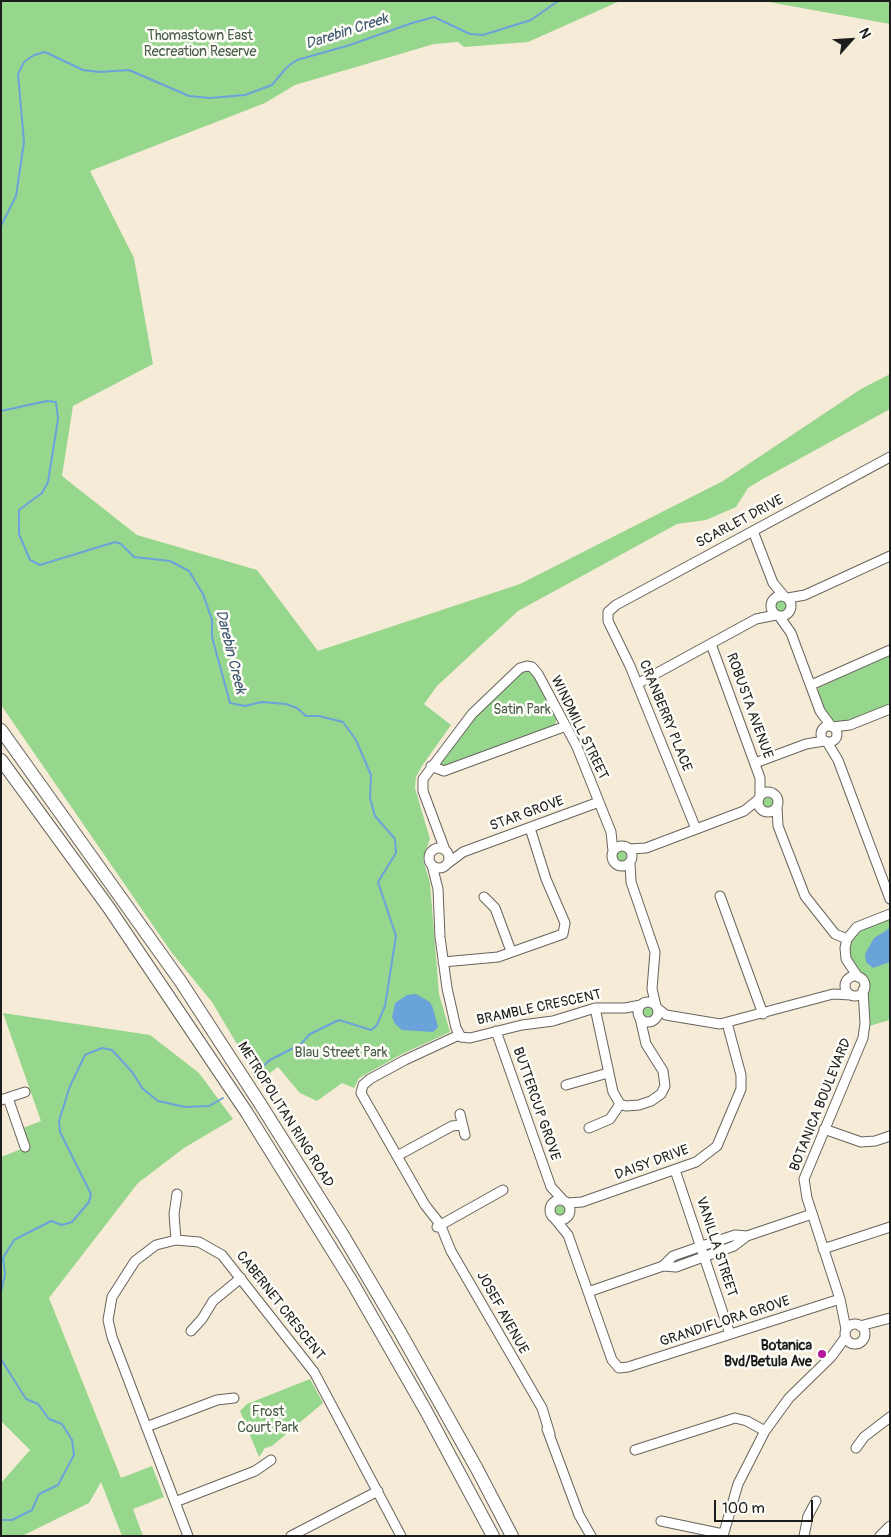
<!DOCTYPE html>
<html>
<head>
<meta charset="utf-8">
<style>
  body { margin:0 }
  #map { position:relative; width:891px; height:1537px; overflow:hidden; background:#f5ebd6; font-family:Pangolin,sans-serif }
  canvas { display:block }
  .frame { position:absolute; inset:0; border:2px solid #1c1c1c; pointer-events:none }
  .north { position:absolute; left:826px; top:15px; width:50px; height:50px; -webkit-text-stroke:4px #fdfcf7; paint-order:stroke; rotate:64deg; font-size:14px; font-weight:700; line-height:20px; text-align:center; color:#1c1c1c }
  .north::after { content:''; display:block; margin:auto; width:18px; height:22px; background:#1c1c1c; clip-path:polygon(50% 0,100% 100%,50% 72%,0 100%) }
  .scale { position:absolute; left:714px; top:1500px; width:99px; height:22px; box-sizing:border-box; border:2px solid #1c1c1c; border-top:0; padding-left:6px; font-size:15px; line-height:18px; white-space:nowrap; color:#1c1c1c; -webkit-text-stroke:4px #fdfcf7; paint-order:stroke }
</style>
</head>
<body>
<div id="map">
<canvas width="891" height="1537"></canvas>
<div class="frame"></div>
<div class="north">N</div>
<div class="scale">100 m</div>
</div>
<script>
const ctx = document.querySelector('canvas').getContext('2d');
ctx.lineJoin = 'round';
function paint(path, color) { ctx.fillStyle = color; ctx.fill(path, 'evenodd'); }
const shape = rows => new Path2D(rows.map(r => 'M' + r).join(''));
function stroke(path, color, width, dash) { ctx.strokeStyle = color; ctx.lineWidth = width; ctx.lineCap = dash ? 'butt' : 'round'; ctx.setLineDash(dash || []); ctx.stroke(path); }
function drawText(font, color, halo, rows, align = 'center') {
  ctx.font = font + ' Pangolin,sans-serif'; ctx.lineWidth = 5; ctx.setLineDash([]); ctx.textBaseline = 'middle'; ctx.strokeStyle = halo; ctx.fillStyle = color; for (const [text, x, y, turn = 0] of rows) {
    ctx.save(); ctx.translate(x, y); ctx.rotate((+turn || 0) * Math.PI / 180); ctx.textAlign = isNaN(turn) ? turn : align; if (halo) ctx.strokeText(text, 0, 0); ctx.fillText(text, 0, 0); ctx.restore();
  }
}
const green = shape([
  [1,1,620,1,528,42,464,47,458,42,434,44,295,85,265,103,90,171,134,258,153,364,73,406,62,476,137,535,257,570,318,651,520,584,723,481,861,389,890,374,890,409,761,480,748,488,736,507,706,520,677,524,518,611,437,686,424,704,451,725,422,766,416,777,415,788,430,839,423,859,430,883,439,994,450,1032,402,1054,359,1078,354,1088,342,1083,317,1101,300,1093,278,1067,259,1081,212,1002,172,953,1,705],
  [763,1,890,1,890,24],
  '775 606a6 6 0 1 1 12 0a6 6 0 1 1-12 0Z',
  [890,654,890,705,845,724,835,723,826,716,819,698,818,688],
  [529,670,535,676,557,717,555,726,442,768,438,765,475,716,522,672],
  '762 802a6 6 0 1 1 12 0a6 6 0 1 1-12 0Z',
  '616 856a6 6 0 1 1 12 0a6 6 0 1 1-12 0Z',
  [890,918,890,1020,869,1026,870,1016,865,999,866,984,864,978,852,966,848,950,851,939,858,931],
  '642 1012a6 6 0 1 1 12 0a6 6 0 1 1-12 0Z',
  [3,1013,150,1035,199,1073,233,1119,184,1148,138,1183,49,1298,121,1478,152,1466,164,1497,133,1509,143,1536,122,1536,101,1482,89,1503,22,1536,1,1536,1,1483,30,1450,1,1421,1,1157,29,1146,23,1128,41,1121],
  '554 1209a6 6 0 1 1 12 0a6 6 0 1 1-12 0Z',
  [310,1379,323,1403,272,1446,265,1448,259,1457,240,1411,247,1404]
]);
const water = shape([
  [890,928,890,962,873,968,866,962,865,954,874,938],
  [416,994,430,1002,433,1008,438,1027,433,1032,402,1030,395,1024,392,1017,395,1003,407,995]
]);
const stream = shape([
  [1,226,16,196,24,142,18,74,24,62,34,55,45,52,83,70,100,72,129,70,189,96,210,98,245,95,272,85,287,67,297,60,350,45,412,23,434,17,470,34,483,35,531,20,558,1],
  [1,411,47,401,56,402,58,419,48,482,42,493,19,510,19,534,30,560,40,565,115,542,121,544,134,557,170,561,189,571,203,594,212,620,212,637,230,703,245,706,262,702,286,704,297,708,306,716,319,716,343,722,356,740,371,775,370,798,375,816,395,839,396,853,378,882,396,936,385,1006,377,1025,371,1030,339,1020,310,1034,301,1044,270,1060,258,1071,255,1077],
  [1,1292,5,1274,3,1258,14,1240,51,1221,62,1225,72,1222,89,1202,91,1194,60,1132,59,1121,70,1086,85,1055,102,1048,112,1050,133,1073,142,1088,158,1101,185,1107,209,1106,223,1098],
  [1,1359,26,1399,38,1404,49,1419,62,1424,72,1440,74,1455,58,1485,39,1494,32,1510,12,1520,1,1520]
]);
const minor = shape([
  [753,531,773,583,784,596],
  '771 606a10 10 0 1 1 20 0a10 10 0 1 1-20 0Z',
  [788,598,805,595,890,556],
  [779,616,791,633,820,711,831,726],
  [711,644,760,778,760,796],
  [637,684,756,619,776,615],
  [811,685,890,650],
  '821 734a8 8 0 1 1 16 0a8 8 0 1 1-16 0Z',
  [832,727,850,725,890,709],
  [827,742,838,760,890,899],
  [755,763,806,744,824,741],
  [431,766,444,771,566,726],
  '758 802a10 10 0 1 1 20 0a10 10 0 1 1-20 0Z',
  [777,807,778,826,805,896,835,934,847,939],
  [696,829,630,666,608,621,608,612,616,605,890,457],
  '612 856a10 10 0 1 1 20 0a10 10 0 1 1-20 0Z',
  '429 858a10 10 0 1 1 20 0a10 10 0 1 1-20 0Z',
  [629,849,646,848,744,811,759,799],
  [445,850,423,791,423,779,472,714,520,668,527,666,532,667,538,674,577,747,611,832,613,851],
  [630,863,631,882,655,952,652,989,656,1006],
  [447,864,463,852,599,802],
  [432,865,438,889,440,937,447,988,456,1028,461,1037,470,1038,522,1025,553,1021,595,1008,625,1008,641,1005],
  [720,896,763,1014],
  [484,897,495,908,511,951],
  [443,962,498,957,563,934,565,923,546,879,530,828],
  '845 986a10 10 0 1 1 20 0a10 10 0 1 1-20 0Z',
  [858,977,846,959,845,948,847,939,857,927,890,914],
  '638 1012a10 10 0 1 1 20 0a10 10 0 1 1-20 0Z',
  [595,1008,613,1092,620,1104,626,1106,639,1105,651,1101,661,1094,665,1086,663,1071,646,1044,640,1018],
  [657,1008,666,1015,720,1024,833,994,851,995],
  [496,1031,551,1187,563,1200],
  [459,1035,405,1060,370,1079,363,1085,361,1093,425,1205,440,1224,451,1251,542,1408,550,1434],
  [566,1085,608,1073],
  [8,1098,25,1147],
  [1,1100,25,1092],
  [460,1114,465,1135],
  [589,1128,610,1119,620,1104],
  [824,1129,861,1142,875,1141,890,1136],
  [397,1156,452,1126,461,1125],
  [675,1170,730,1334],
  '550 1210a10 10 0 1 1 20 0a10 10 0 1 1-20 0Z',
  [568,1203,582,1202,696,1162,717,1146,741,1089,741,1075,727,1023],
  [555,1219,568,1235,612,1360,619,1368,628,1367,840,1299],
  [437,1227,503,1190],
  [176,1240,174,1214,177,1194],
  [823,1249,890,1227],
  [663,1266,676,1267,695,1260,734,1246,747,1236,812,1214],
  [588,1292,663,1266,673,1256,702,1246,735,1235,747,1236],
  '845 1334a10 10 0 1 1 20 0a10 10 0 1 1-20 0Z',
  [860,1326,890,1318],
  [846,1329,840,1299,807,1198,804,1179,863,1038,865,1023,863,990],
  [191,1331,202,1319,213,1301,241,1278],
  [146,1427,217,1400,234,1398],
  [547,1429,579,1515,591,1536],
  [856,1448,864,1437,890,1417],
  [635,1450,735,1418,747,1421,765,1431],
  [175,1502,255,1471,271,1460],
  [661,1521,723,1534],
  [188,1536,112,1337,108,1320,112,1297,135,1261,156,1245,176,1240,199,1242,222,1255,314,1372,401,1536],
  [291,1536,378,1491],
  [723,1536,738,1484,765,1431,789,1398,831,1357,845,1338],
  [804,1536,808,1516,816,1501],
  [880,1536,890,1526]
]);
const highway = shape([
  [1,730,181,982,259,1102,344,1237,400,1332,477,1469,512,1536],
  [1,760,109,908,247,1113,352,1282,426,1411,493,1536]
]);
const markers = [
  [822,1354,5,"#b5179e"]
];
const parkNames = [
  ["Thomastown East",200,36],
  ["Recreation Reserve",200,52],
  ["Satin Park",522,710],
  ["Blau Street Park",341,1053],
  ["Frost",268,1412],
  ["Court Park",268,1428]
];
const streetNames = [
  ["SCARLET DRIVE",740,522,-28],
  ["ROBUSTA AVENUE",749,706,70],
  ["CRANBERRY PLACE",665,716,68],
  ["WINDMILL STREET",579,728,64],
  ["STAR GROVE",527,814,-20],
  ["BRAMBLE CRESCENT",539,1008,-12],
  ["BUTTERCUP GROVE",536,1104,71],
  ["BOTANICA BOULEVARD",821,1105,-68],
  ["METROPOLITAN RING ROAD",285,1115,58],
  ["DAISY DRIVE",652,1163,-20],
  ["VANILLA STREET",716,1247,72],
  ["CABERNET CRESCENT",280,1306,52],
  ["JOSEF AVENUE",502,1313,61],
  ["GRANDIFLORA GROVE",725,1322,-18]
];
const poiNames = [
  ["Botanica",812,1346],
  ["Bvd/Betula Ave",812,1362]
];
const waterNames = [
  ["Darebin Creek",347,32,-18],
  ["Darebin Creek",230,652,76]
];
paint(green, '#97d78d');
paint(water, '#6aa3d9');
stroke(stream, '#6aa3d9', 2);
stroke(minor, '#68645d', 11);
stroke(highway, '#68645d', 14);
stroke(minor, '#fff', 9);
stroke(highway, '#fff', 12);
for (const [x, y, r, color] of markers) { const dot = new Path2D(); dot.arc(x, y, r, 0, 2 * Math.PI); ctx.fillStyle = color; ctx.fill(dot); stroke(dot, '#fdfcf7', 2); }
drawText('14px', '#475d44', '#fdfcf7', parkNames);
drawText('14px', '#1c1c1c', '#fdfcf7', streetNames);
drawText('bold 14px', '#1c1c1c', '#fdfcf7', poiNames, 'right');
drawText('italic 15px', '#3f5971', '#fdfcf7', waterNames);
</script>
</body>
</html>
